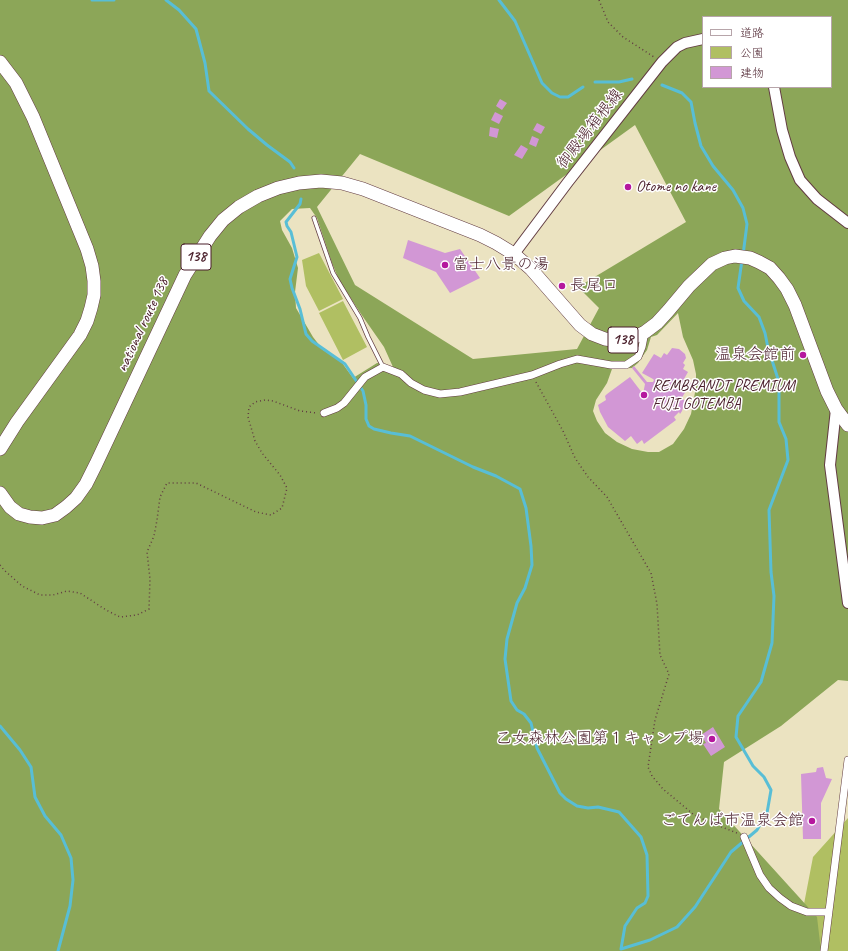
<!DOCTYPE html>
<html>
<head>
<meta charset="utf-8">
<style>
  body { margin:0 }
  #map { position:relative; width:848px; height:951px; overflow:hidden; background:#ebe3c1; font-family:Caveat,"Klee One",sans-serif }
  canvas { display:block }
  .legend { position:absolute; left:702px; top:16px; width:130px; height:72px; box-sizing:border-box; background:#fff; border:1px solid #b7a5aa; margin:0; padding:5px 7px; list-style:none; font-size:12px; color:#4a1f2b }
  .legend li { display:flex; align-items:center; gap:8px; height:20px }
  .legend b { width:20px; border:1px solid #b7a5aa }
</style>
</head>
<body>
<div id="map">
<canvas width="848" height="951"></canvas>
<ul class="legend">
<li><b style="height:5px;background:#fff"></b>道路</li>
<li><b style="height:11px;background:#b0bf62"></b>公園</li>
<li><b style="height:11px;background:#d297d5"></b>建物</li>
</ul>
</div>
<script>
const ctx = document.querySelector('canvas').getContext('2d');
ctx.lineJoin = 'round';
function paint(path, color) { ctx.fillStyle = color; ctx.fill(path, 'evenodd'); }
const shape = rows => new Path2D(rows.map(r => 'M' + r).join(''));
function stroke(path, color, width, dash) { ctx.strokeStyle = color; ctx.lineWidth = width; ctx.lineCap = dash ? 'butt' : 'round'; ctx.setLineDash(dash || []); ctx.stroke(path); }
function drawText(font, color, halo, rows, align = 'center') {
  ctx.font = font + ' Caveat,"Klee One",sans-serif'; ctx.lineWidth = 3; ctx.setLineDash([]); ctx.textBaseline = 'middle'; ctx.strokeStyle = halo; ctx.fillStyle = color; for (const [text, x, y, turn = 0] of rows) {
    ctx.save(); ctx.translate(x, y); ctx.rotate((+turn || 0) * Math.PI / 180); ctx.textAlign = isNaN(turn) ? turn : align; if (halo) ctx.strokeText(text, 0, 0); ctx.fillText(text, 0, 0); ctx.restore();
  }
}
const green = shape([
  [319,253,343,299,319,311,306,286,302,260],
  [343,301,367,347,343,360,319,313],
  [848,818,848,951,795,951,813,857]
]);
const forest = shape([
  [0,0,848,0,848,681,838,680,781,726,724,762,719,809,817,917,821,951,0,951],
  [703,17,831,17,831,87,703,87],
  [635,125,686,222,578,287,599,308,577,349,473,359,355,285,317,207,360,154,509,216],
  [310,208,317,218,332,263,339,280,361,314,384,347,393,367,384,364,377,363,353,378,340,360,323,350,313,337,296,308,295,292,298,268,292,248,282,230,280,221,292,209],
  [678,313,683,337,693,360,696,374,696,387,691,414,684,429,673,444,659,452,648,452,632,449,617,442,605,433,597,421,593,411,596,400,607,383,612,369,632,368,638,363,647,350,651,337,657,335]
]);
const stream = shape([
  [92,0,114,0],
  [166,0,179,10,196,29,205,63,209,91,248,129,267,145,290,162,294,168],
  [499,0,515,21,542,83,552,93,560,97,568,97,583,87],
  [595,82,619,82,632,79],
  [662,85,682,93,691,102,695,123,701,146,713,166,733,190,743,208,747,224,743,255],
  [301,199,300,204,286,222,287,226,291,232,297,257,290,279,292,288,300,309,306,334,312,341,345,364,363,391,366,405,366,419,369,426,374,429,391,433,410,436,473,467,496,476,520,489,526,508,531,546,532,565,525,588,517,603,507,639,505,659,511,701,517,710,524,714,531,723,537,748,560,793,566,799,577,806,588,808,598,807,619,812,641,837,647,855,648,896,645,903,637,908,625,926,621,949],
  [0,726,20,750,31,767,35,797,45,816,61,835,71,858,73,880,70,906,58,951],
  [621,949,650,940,677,927,695,907,731,852,757,830,767,813,771,790,764,777,753,766,736,737,738,716,761,682,772,643,774,596,771,572,769,510,788,460,786,439,779,422,779,382,768,348,765,333,759,317,744,301,738,288,742,260]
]);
const building = shape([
  [500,99,507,103,502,110,496,106],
  [495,112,503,116,499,124,491,120],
  [537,123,545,127,541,134,533,130],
  [490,127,499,129,497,138,489,136],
  [532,136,539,139,536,147,529,144],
  [521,145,528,149,522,159,514,155],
  [408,240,445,253,460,249,480,278,450,293,436,272,403,258],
  [672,348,679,349,685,354,686,358,683,363,685,365,683,369,688,372,684,379,691,383,681,399,685,400,682,411,680,414,679,412,674,417,676,420,644,444,642,440,637,444,631,436,625,441,608,427,600,412,598,405,606,400,605,396,607,394,630,377,643,394,645,384,632,368,634,366,647,382,653,382,654,380,653,379,642,373,654,354,661,358,664,353,667,355],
  [713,727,725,747,711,756,703,744,706,743,701,735],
  [823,767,826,778,832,779,821,803,821,839,803,839,801,774,816,772,817,768]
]);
const path = shape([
  [599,0,608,22,623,37,654,57],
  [536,382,563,431,575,458,588,477,607,497,651,573,657,604,660,655,669,674,655,720,648,767,652,776,663,789,693,814,709,822,737,833],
  [0,565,4,570,22,586,40,595,53,595,67,591,80,593,106,610,120,617,137,615,149,609,150,579,147,552,154,536,157,520,160,497,167,483,196,483,256,512,271,515,282,508,287,488,280,475,262,453,255,441,248,417,249,407,255,402,265,400,273,401,300,411,317,413]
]);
const lane = shape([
  [314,218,333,273,360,318,368,337,383,367]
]);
const street = shape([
  [324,413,337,408,344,403,365,377,383,367,401,374,411,383,424,390,440,394,460,392,532,375,560,364,577,359,611,365,626,365,638,357,642,347,645,332],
  [744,837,760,875,769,888,780,898,791,906,807,912,828,912],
  [824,951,848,760]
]);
const secondary = shape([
  [774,87,782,130,790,157,800,180,817,199,848,223],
  [514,254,568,182,662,62,677,47,685,43,703,39],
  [836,409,830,465,848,603]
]);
const highway = shape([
  [0,62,16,83,33,117,87,249,92,266,94,281,94,295,91,308,87,321,80,335,17,422,0,449],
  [0,493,10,507,19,514,30,517,42,518,55,515,66,507,76,498,86,484,96,464,185,275,210,236,223,220,239,207,258,196,278,188,299,183,321,181,342,183,363,189,480,235,496,243,514,254,531,269,580,325,592,334,605,339,620,341,633,338,645,332,657,323,668,311,689,286,712,264,725,258,735,256,750,258,759,262,770,268,779,278,787,289,795,305,827,391,836,409,848,425]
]);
const markers = [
  [628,187,4,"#b5179e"],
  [445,265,4,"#b5179e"],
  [562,286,4,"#b5179e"],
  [803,355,4,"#b5179e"],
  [644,395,4,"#b5179e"],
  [712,739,4,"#b5179e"],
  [812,821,4,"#b5179e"]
];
const shields = [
  [196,257,30],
  [623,340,30]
];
const shieldNames = [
  ["138",196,257],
  ["138",623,340]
];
const streetNames = [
  ["御殿場箱根線",590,129,-52],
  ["national route 138",143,325,-65]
];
const poiNames = [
  ["Otome no kane",636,187],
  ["富士八景の湯",453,265],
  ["長尾口",570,286],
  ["温泉会館前",795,355,"right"],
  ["REMBRANDT PREMIUM",652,386],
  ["FUJI GOTEMBA",652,404],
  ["乙女森林公園第１キャンプ場",704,739,"right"],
  ["ごてんば市温泉会館",804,821,"right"]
];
paint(green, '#b0bf62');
paint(forest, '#8ca658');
stroke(stream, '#58bed6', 3);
paint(building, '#d297d5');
stroke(lane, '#623c42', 5);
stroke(street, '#623c42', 8);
stroke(secondary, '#623c42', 12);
stroke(highway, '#623c42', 14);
stroke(path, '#623c42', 1.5, [1, 3]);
stroke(lane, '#fff', 3.5);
stroke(street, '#fff', 7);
stroke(secondary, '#fff', 10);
stroke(highway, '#fff', 13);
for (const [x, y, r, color] of markers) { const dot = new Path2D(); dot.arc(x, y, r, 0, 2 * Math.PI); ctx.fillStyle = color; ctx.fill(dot); stroke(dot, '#fff', 1.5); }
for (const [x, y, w] of shields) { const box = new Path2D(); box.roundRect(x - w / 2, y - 13, w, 26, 3); ctx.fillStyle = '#fff'; ctx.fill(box); stroke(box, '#4a1f2b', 1); }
drawText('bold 15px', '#4a1f2b', null, shieldNames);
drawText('16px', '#4a1f2b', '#fff', streetNames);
drawText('16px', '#4a1f2b', '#fff', poiNames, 'left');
</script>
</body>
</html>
